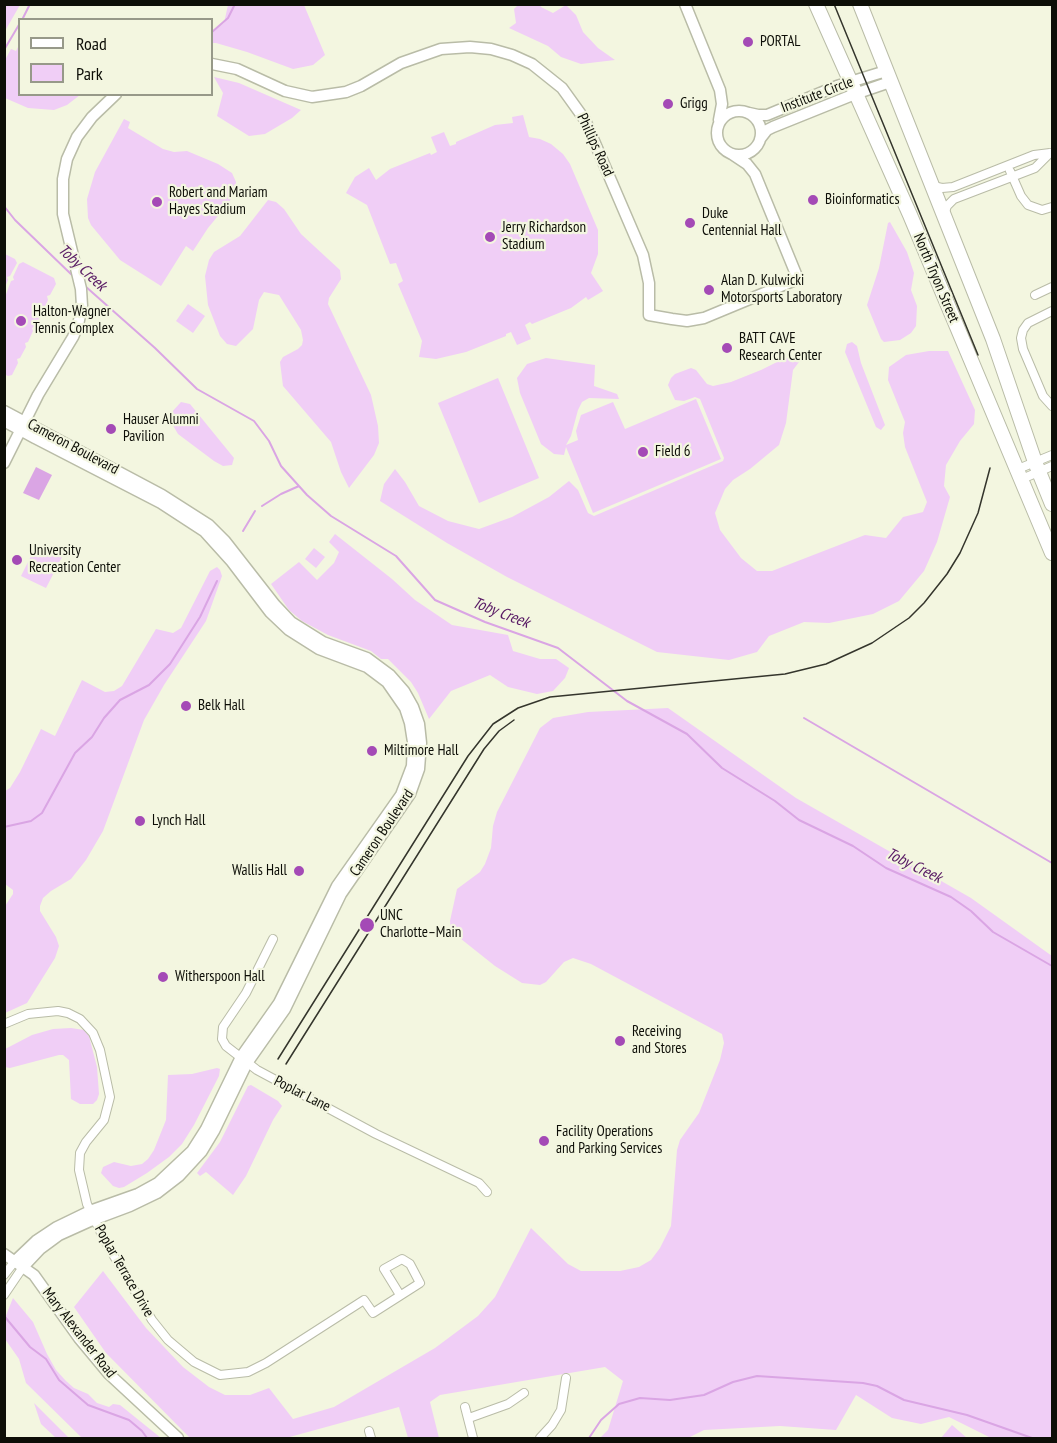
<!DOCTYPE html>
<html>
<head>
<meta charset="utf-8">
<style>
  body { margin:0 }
  #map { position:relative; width:1057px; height:1443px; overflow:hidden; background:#f3f6e0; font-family:"PT Sans Narrow",sans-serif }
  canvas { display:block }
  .frame { position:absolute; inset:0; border:6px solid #0d0e07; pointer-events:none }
  .legend { position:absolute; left:18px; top:18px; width:195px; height:78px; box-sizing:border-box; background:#f3f6e0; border:2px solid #979989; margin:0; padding:8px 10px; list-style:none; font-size:18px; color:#0d0e07 }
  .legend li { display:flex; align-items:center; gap:12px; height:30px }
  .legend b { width:30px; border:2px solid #979989 }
</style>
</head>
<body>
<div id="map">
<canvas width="1057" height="1443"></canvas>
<div class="frame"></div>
<ul class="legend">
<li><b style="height:8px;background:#fff"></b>Road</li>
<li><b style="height:16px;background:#f0cef6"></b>Park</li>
</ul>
</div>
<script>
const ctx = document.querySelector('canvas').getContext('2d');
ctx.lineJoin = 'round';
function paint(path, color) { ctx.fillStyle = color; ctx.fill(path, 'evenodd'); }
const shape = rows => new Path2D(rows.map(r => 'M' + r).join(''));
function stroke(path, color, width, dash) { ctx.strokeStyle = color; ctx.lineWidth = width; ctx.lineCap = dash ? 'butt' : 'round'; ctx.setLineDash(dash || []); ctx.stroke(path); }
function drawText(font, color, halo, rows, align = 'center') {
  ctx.font = font + ' "PT Sans Narrow",sans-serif'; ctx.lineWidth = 4.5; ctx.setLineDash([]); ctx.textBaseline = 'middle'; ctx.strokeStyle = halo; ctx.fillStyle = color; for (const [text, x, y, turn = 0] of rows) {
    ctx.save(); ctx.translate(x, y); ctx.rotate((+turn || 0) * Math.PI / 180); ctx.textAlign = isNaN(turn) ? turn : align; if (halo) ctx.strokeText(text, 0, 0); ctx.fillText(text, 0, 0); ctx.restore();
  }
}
const green = shape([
  [5,4,20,5,5,31,4,5],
  [228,5,304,5,325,55,313,65,293,69,247,52,216,43,212,43,212,32,224,23],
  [518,5,540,5,541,7,553,13,566,5,576,15,583,32,598,48,615,60,581,64,561,57,548,46,509,28,516,23,514,9],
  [19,45,20,94,80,95,67,105,54,110,28,108,5,98,5,60,11,49,16,51],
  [214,77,239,83,301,110,292,118,265,134,249,136,217,116,223,93],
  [523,115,529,137,540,139,551,144,563,154,570,164,598,230,598,254,591,273,603,291,588,300,586,297,571,308,532,324,530,322,525,325,531,339,517,345,511,332,506,334,506,336,466,352,436,359,419,357,422,341,398,284,403,281,396,263,390,264,367,205,346,193,355,177,369,168,376,180,390,169,430,153,431,155,437,152,431,137,444,132,450,146,456,144,456,142,495,125,513,123,512,117],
  [124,119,130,122,128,128,163,149,174,152,187,151,218,164,232,173,236,182,235,193,227,205,208,228,193,251,186,246,161,286,120,260,91,225,88,218,87,199,95,172],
  [268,200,276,202,284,209,301,234,340,270,341,279,329,298,328,304,371,395,378,426,379,443,374,455,349,488,341,472,331,442,283,386,280,362,283,357,298,349,302,345,303,340,301,330,279,295,264,292,259,300,253,329,236,346,227,344,220,336,208,305,205,276,209,260,214,252,240,236],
  [890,222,907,252,914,273,911,290,917,306,916,326,911,333,900,340,884,342,881,339,867,305,879,268,888,223],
  [5,254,15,259,17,263,10,276,7,277,8,280,5,287],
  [23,262,54,278,56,284,50,295,47,296,48,300,43,311,40,312,41,315,35,326,32,328,33,331,28,342,25,343,26,347,20,358,17,359,18,363,12,375,8,376,4,374,5,297,11,281,14,280,13,277,19,264],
  [188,304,205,316,193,333,176,321],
  [852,342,857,346,861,363,885,425,881,430,876,427,845,352,847,344],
  [929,351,948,351,975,410,974,424,960,441,946,465,944,486,950,497,937,542,924,571,899,601,873,614,829,623,804,622,769,636,757,652,729,660,657,652,507,577,447,543,380,501,384,484,395,469,405,482,419,506,448,521,479,529,512,517,549,497,569,481,578,490,588,513,594,516,723,461,724,458,700,399,695,397,684,401,675,400,668,385,671,378,675,374,691,368,696,370,707,384,713,386,731,382,761,370,785,358,799,357,801,359,799,362,793,370,786,423,779,445,750,469,733,480,725,489,715,513,720,530,741,558,757,571,772,571,865,535,886,538,903,517,923,512,927,502,905,447,903,433,905,422,888,380,889,367,906,355],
  [546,358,595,365,594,386,617,394,619,399,589,398,582,402,578,410,571,436,566,445,578,440,576,431,581,415,613,402,625,429,696,399,721,459,593,513,566,447,564,455,554,454,541,444,520,393,517,378,527,364],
  [498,378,539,478,479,503,438,403],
  [181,402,190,404,234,458,232,465,223,466,214,461,178,434,171,422,171,413],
  [335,534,392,579,415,600,452,625,508,635,513,651,540,659,556,659,569,668,565,678,553,691,537,694,508,687,490,675,451,691,429,719,418,693,411,682,388,659,381,659,371,651,328,635,302,621,289,610,271,584,299,562,317,580,334,563,339,552,329,542],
  [37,544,62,557,46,588,21,576],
  [314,548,325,557,316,568,305,559],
  [217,567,220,570,222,576,206,621,164,685,144,720,103,831,86,860,71,879,51,891,43,898,40,906,40,911,56,937,59,946,55,958,27,1003,5,1013,5,906,13,894,13,890,5,884,5,791,10,788,20,772,41,729,55,736,82,680,105,692,114,691,122,686,156,629,173,633,181,628,210,571],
  [668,708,796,798,971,898,1052,956,1052,1438,991,1438,949,1417,921,1424,892,1418,856,1395,836,1430,780,1426,704,1430,688,1438,600,1438,608,1430,623,1381,605,1367,440,1395,430,1402,439,1438,408,1438,399,1407,286,1438,190,1438,106,1353,74,1307,103,1271,146,1328,183,1367,209,1387,225,1395,250,1395,269,1388,293,1419,334,1407,435,1348,478,1316,495,1297,531,1228,568,1264,581,1271,620,1271,639,1267,651,1260,660,1248,671,1226,677,1150,680,1140,699,1113,720,1060,724,1043,722,1034,591,964,573,958,564,962,546,982,540,985,522,983,495,966,451,931,450,921,457,889,480,872,485,864,491,848,493,826,497,812,540,728,553,718,588,712],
  [71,1028,84,1030,89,1036,97,1067,99,1094,97,1100,93,1104,80,1104,71,1099,69,1060,63,1055,59,1055,10,1068,5,1067,5,1049,9,1047,32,1035,53,1029],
  [217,1068,220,1069,219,1076,194,1125,182,1144,169,1157,147,1173,124,1187,119,1188,113,1186,101,1173,103,1167,114,1162,131,1166,142,1164,148,1159,154,1150,166,1120,168,1075,192,1074],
  [251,1085,278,1101,282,1106,273,1120,246,1176,233,1195,206,1172,200,1176,197,1173,220,1142,248,1086],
  [13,1298,33,1322,47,1354,56,1370,66,1381,74,1388,88,1394,97,1403,109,1407,113,1404,120,1405,161,1438,82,1438,26,1383,19,1359,5,1339,5,1318],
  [34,1403,69,1438,56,1438,41,1424],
  [952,1425,967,1438,941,1438]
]);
const water = shape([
  [36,467,52,475,39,500,23,493]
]);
const stream = shape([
  [22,20,30,4],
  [212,32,228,18,235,4],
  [4,50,20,23],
  [4,206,15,220,74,277],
  [85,286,155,348,197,389,254,421,269,441,281,466,307,495,331,516,396,556,435,600,485,622,558,648,627,701,687,734,722,768,775,801,799,820,853,846,886,868,951,897,971,911,993,932,1052,966],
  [262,506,281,494,299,486],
  [243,531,255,511],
  [804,718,1052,863],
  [4,827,31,821,42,813,75,753,92,737,104,718,120,700,149,685,170,664,200,617,217,581],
  [5,1317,30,1347,46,1359,59,1380,88,1405,129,1420,142,1431,147,1438],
  [589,1438,601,1420,619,1404,640,1398,670,1400,704,1395,733,1382,757,1376,863,1383,877,1386,904,1400,967,1415,1032,1438]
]);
const minor = shape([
  [1010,171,1021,196,1028,205,1042,210,1052,207],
  [933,186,942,188,953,187,1034,155,1050,153],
  [944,214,947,206,954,199,1035,168,1050,153],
  [1035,295,1052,287],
  [1052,311,1028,323,1023,330,1021,338,1023,349,1043,396,1052,406],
  [1018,469,1052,455],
  [1022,479,1052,466],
  [273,939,246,993,223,1027,222,1039,226,1046,257,1070,376,1134,479,1183,487,1192],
  [4,1024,28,1014,58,1011,68,1013,80,1019,93,1033,100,1050,110,1097,104,1120,86,1142,80,1153,79,1170,87,1204,105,1241,152,1320,168,1340,194,1362,220,1375,248,1372,266,1363,364,1300,373,1313,420,1283,410,1264,402,1259,384,1269,400,1295],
  [4,1275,15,1261],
  [4,1295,23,1267],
  [465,1407,473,1438],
  [469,1418,508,1404,524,1393],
  [369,1431,371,1438],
  [540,1438,552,1425,561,1410,566,1378]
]);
const tertiary = shape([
  [685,4,720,90,722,104,719,120],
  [212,64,237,69,285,91,312,97,346,92,361,86,401,63,441,49,470,47,491,49,512,55,532,64,562,88,585,120,643,255,649,283,649,315,672,319,687,321,704,318,798,279,755,174,747,164,732,154],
  '717 133a22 22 0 1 1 44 0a22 22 0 1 1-44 0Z',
  [749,113,758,115,767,115,837,86,886,71],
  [760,139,767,130,773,127,855,94,890,82],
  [4,411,162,495,209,525,225,541,275,605,291,622,323,642,367,658,390,675,404,691,413,707,419,724,421,743,419,769,410,794,341,894,285,1009,247,1063,214,1131,202,1151,179,1176,157,1193,130,1206,90,1221,59,1235,40,1249,23,1267],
  [4,421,35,438,161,503,204,531,232,562,270,612,289,630,319,649,367,667,387,682,405,708,410,723,413,742,412,766,401,795,337,886,279,1003,241,1057,206,1129,192,1151,158,1183,138,1194,90,1211,57,1227,36,1241,15,1261],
  [4,463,38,395,73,337,78,325,82,306,81,289,63,214,63,179,67,159,77,137,92,117,116,94],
  [4,1254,34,1275,79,1338,109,1374,178,1438]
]);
const primary = shape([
  [816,4,910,215,1052,553],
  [860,4,993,339,1035,462,1052,504]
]);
const tram = shape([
  [834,4,978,355],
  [278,1059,468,756,493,724,518,708,550,697,785,674,826,664,872,643,909,618,924,603,947,574,960,553,978,513,990,468],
  [286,1064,484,749,499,731,514,720]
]);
const markers = [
  [748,42,6,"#a44ab6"],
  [668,104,6,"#a44ab6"],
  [813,200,6,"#a44ab6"],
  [157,202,6,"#a44ab6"],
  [690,223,6,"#a44ab6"],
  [490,237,6,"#a44ab6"],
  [709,290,6,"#a44ab6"],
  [21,321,6,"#a44ab6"],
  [727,348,6,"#a44ab6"],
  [111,429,6,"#a44ab6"],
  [643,452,6,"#a44ab6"],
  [17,560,6,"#a44ab6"],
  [186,706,6,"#a44ab6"],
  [372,751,6,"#a44ab6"],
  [140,821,6,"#a44ab6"],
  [299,871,6,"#a44ab6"],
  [367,925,8,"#a44ab6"],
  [163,977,6,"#a44ab6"],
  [620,1041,6,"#a44ab6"],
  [544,1141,6,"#a44ab6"]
];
const poiNames = [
  ["PORTAL",760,42],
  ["Grigg",680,104],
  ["Robert and Mariam",169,193],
  ["Hayes Stadium",169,210],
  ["Bioinformatics",825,200],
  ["Duke",702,214],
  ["Centennial Hall",702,231],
  ["Jerry Richardson",502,228],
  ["Stadium",502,245],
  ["Alan D. Kulwicki",721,281],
  ["Motorsports Laboratory",721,298],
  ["Halton-Wagner",33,312],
  ["Tennis Complex",33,329],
  ["BATT CAVE",739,339],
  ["Research Center",739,356],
  ["Hauser Alumni",123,420],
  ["Pavilion",123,437],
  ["Field 6",655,452],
  ["University",29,551],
  ["Recreation Center",29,568],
  ["Belk Hall",198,706],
  ["Miltimore Hall",384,751],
  ["Lynch Hall",152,821],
  ["Wallis Hall",287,871,"right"],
  ["UNC",380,916],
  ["Charlotte–Main",380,933],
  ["Witherspoon Hall",175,977],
  ["Receiving",632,1032],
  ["and Stores",632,1049],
  ["Facility Operations",556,1132],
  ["and Parking Services",556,1149]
];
const streetNames = [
  ["Institute Circle",817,95,-21],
  ["Phillips Road",595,145,65],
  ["North Tryon Street",936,278,67],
  ["Cameron Boulevard",73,447,28],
  ["Cameron Boulevard",382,833,-56],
  ["Poplar Lane",302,1094,27],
  ["Poplar Terrace Drive",124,1271,60],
  ["Mary Alexander Road",79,1333,52]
];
const waterNames = [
  ["Toby Creek",82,268,43],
  ["Toby Creek",501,613,21],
  ["Toby Creek",914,866,26]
];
paint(green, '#f0cef6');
paint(water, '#daa5e4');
stroke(stream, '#daa5e4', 2);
stroke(minor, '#b9bca7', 10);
stroke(tertiary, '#b9bca7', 13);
stroke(primary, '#b9bca7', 16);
stroke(minor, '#fff', 8);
stroke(tertiary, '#fff', 10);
stroke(primary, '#fff', 14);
stroke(tram, '#34352c', 1.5);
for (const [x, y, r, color] of markers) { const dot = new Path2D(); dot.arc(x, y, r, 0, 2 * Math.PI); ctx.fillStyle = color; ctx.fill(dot); stroke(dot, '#f3f6e0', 2); }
drawText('15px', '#0d0e07', '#f3f6e0', poiNames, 'left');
drawText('15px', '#0d0e07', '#f3f6e0', streetNames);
drawText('italic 16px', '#581a64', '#f3f6e0', waterNames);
</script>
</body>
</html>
